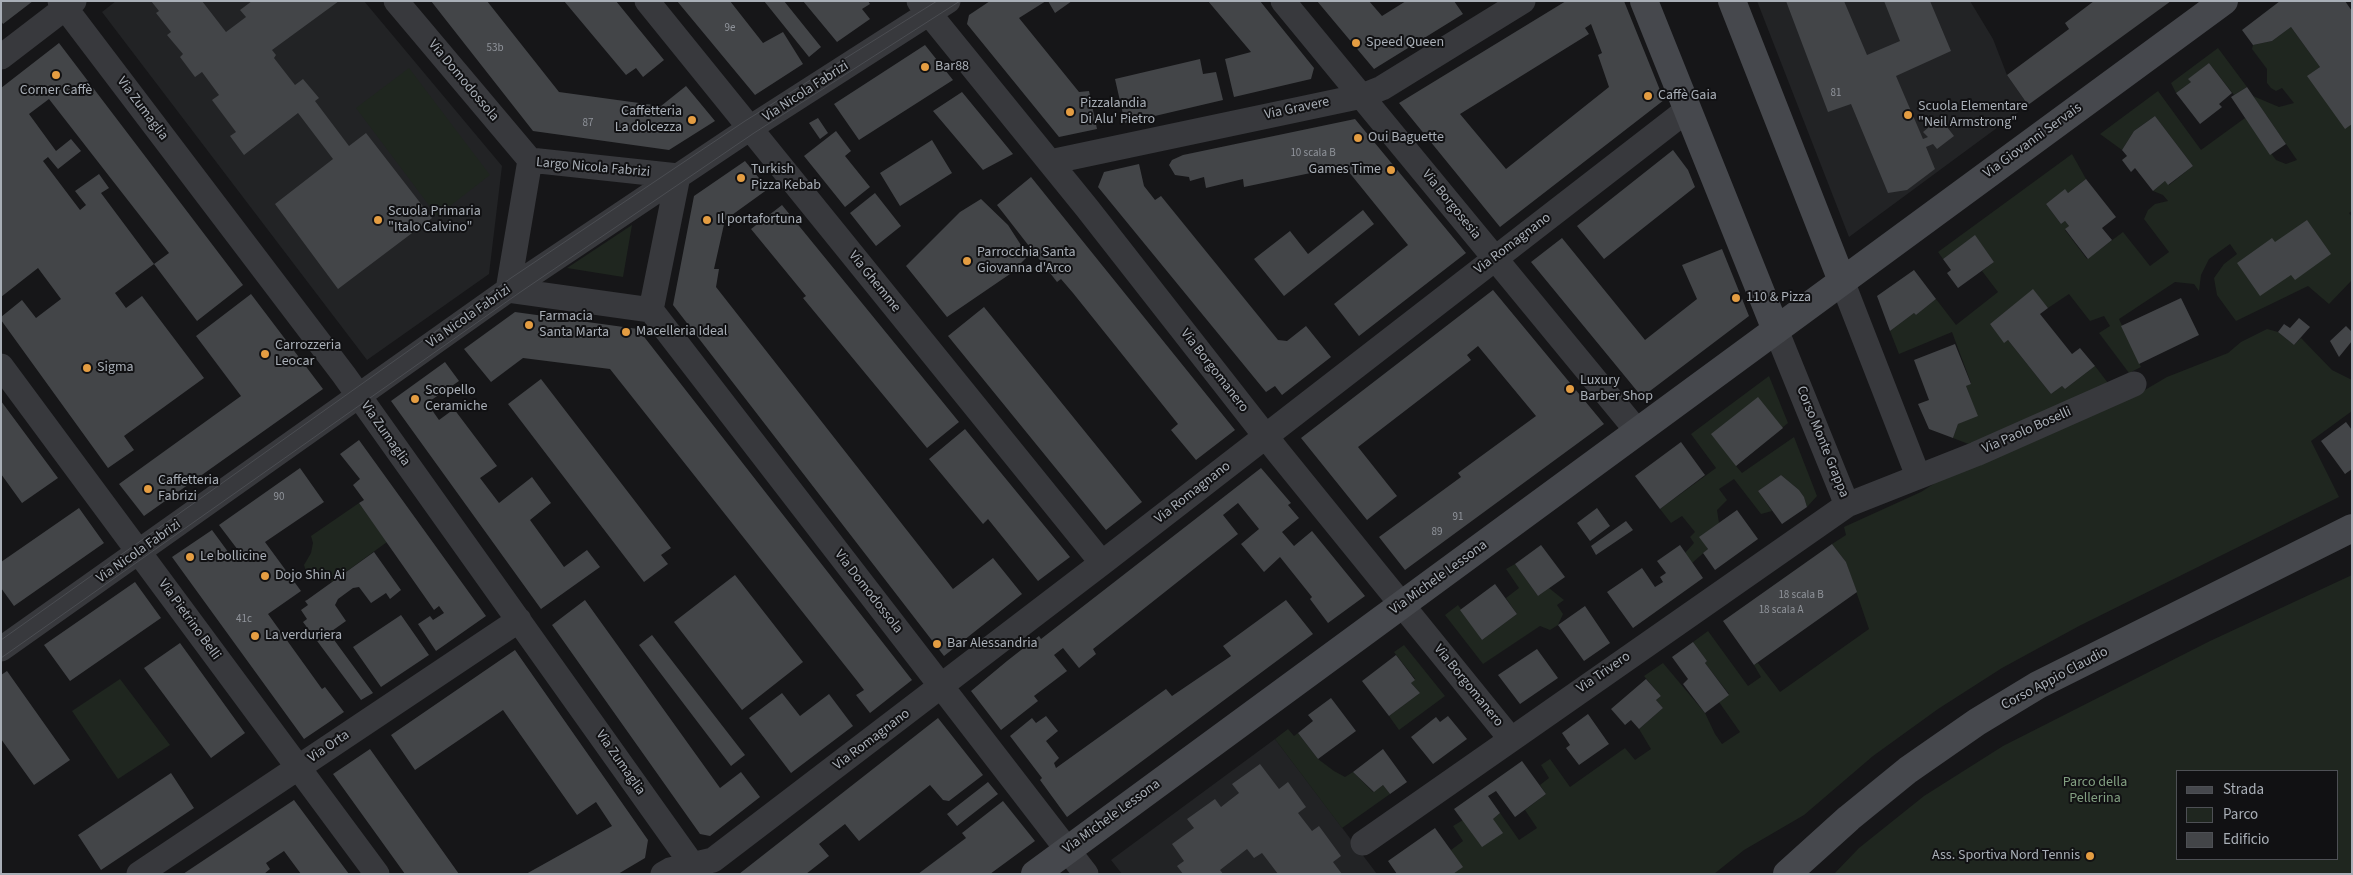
<!DOCTYPE html>
<html>
<head>
<meta charset="utf-8">
<style>
  body { margin:0 }
  #map { position:relative; width:2353px; height:875px; overflow:hidden; background:#161618; font-family:"Source Sans 3",sans-serif }
  canvas { display:block }
  .frame { position:absolute; inset:0; border:2px solid #a9afb7; pointer-events:none }
  .legend { position:absolute; left:2176px; top:770px; width:162px; height:90px; box-sizing:border-box; background:#111113; border:1px solid #4e5055; margin:0; padding:6px 9px; list-style:none; font-size:15px; color:#a9afb7 }
  .legend li { display:flex; align-items:center; gap:10px; height:25px }
  .legend b { width:25px; border:1px solid #4e5055 }
</style>
</head>
<body>
<div id="map">
<canvas width="2353" height="875"></canvas>
<div class="frame"></div>
<ul class="legend">
<li><b style="height:6px;background:#46484d"></b>Strada</li>
<li><b style="height:14px;background:#1f261f"></b>Parco</li>
<li><b style="height:14px;background:#434548"></b>Edificio</li>
</ul>
</div>
<script>
const ctx = document.querySelector('canvas').getContext('2d');
ctx.lineJoin = 'round';
function paint(path, color) { ctx.fillStyle = color; ctx.fill(path, 'evenodd'); }
const shape = rows => new Path2D(rows.map(r => 'M' + r).join(''));
function stroke(path, color, width, dash) { ctx.strokeStyle = color; ctx.lineWidth = width; ctx.lineCap = dash ? 'butt' : 'round'; ctx.setLineDash(dash || []); ctx.stroke(path); }
function drawText(font, color, halo, rows, align = 'center') {
  ctx.font = font + ' "Source Sans 3",sans-serif'; ctx.lineWidth = 4; ctx.setLineDash([]); ctx.textBaseline = 'middle'; ctx.strokeStyle = halo; ctx.fillStyle = color; for (const [text, x, y, turn = 0] of rows) {
    ctx.save(); ctx.translate(x, y); ctx.rotate((+turn || 0) * Math.PI / 180); ctx.textAlign = isNaN(turn) ? turn : align; if (halo) ctx.strokeText(text, 0, 0); ctx.fillText(text, 0, 0); ctx.restore();
  }
}
const built = shape([
  [116,1,364,1,502,166,489,274,367,360,102,12],
  [1757,1,1970,1,1993,39,2007,75,2028,105,1849,237],
  [1275,739,1377,874,1122,874,1111,860]
]);
const green = shape([
  [2291,27,2320,67,2308,76,2352,124,2352,211,2349,213,2352,217,2352,280,2329,304,2308,286,2236,321,2217,295,2214,278,2224,264,2237,254,2230,244,2209,259,2201,275,2199,291,2194,284,2175,282,2119,319,2141,367,2129,373,2099,333,2110,326,2104,316,2090,321,2069,294,2048,308,2033,290,1990,324,2004,342,2008,340,2051,394,2062,386,2065,389,2095,366,2108,383,1971,445,1953,438,1958,424,1977,415,1966,386,1971,383,1952,332,1899,354,1890,331,1914,313,1916,315,1936,299,1956,325,1998,292,1982,271,1994,262,1975,236,1943,259,1938,252,2072,154,2086,179,2068,193,2065,190,2046,204,2061,224,2065,221,2069,226,2065,230,2087,259,2123,232,2150,266,2169,252,2144,219,2148,210,2155,204,2168,201,2163,195,2153,191,2165,181,2169,185,2193,166,2155,116,2134,131,2122,150,2100,134,2158,91,2201,150,2245,118,2276,160,2286,164,2297,160,2253,96,2279,107,2294,103,2282,88,2276,91,2271,88,2267,83,2267,69,2252,49,2253,45,2272,41],
  [2218,48,2247,87,2234,95,2209,63,2189,79,2191,82,2176,93,2171,83],
  [409,68,490,175,437,216,356,108],
  [632,225,623,277,567,268],
  [2267,329,2278,332,2294,345,2301,338,2332,370,2352,380,2352,411,2311,441,2339,497,2079,626,2002,668,1938,709,1873,756,1804,815,1744,850,1714,874,1453,874,1451,850,1463,841,1453,826,1463,820,1493,819,1500,813,1519,840,1537,828,1525,810,1546,794,1540,785,1549,778,1541,765,1550,759,1570,787,1625,748,1635,760,1651,749,1639,729,1663,708,1656,700,1661,696,1644,676,1663,663,1705,713,1715,734,1722,744,1740,732,1719,702,1729,694,1705,663,1707,661,1693,642,1708,631,1748,686,1761,677,1754,665,1758,663,1780,692,1869,629,1846,562,1832,544,1846,535,1844,527,1921,492,1946,476,2138,394,2167,377,2228,353,2241,342],
  [1769,376,1788,423,1736,466,1742,473,1794,437,1817,496,1807,507,1804,497,1799,490,1781,475,1758,491,1772,511,1761,514,1734,479,1719,489,1727,500,1717,510,1719,523,1700,537,1708,549,1692,563,1685,553,1694,543,1690,537,1695,532,1682,516,1671,523,1660,509,1716,468,1691,434],
  [359,503,387,542,332,582,325,572,312,578,307,575,304,565,311,553,313,543,311,536],
  [1515,564,1538,596,1549,588,1564,600,1557,605,1563,614,1558,625,1550,630,1540,626,1483,664,1445,615,1458,605,1482,640,1517,614,1506,598,1519,588,1506,569],
  [2352,575,2352,874,1834,874,1859,848,1924,796,2003,746,2210,641],
  [2177,771,2337,771,2337,859,2177,859],
  [1404,645,1445,696,1399,730,1389,716,1420,693,1411,683,1415,679,1394,652],
  [120,679,170,745,118,779,72,711],
  [1288,729,1294,736,1298,733,1318,759,1334,771,1345,777,1353,772,1373,792,1383,785,1390,794,1342,828,1275,739]
]);
const building = shape([
  [1,1,33,1,3,24,1,21],
  [151,1,202,1,226,32,246,17,240,10,252,1,339,1,272,50,276,55,274,58,295,85,303,79,319,98,315,101,349,146,366,133,432,218,338,289,275,204,333,159,298,113,244,155,230,136,236,132,212,100,219,95,202,72,195,77,180,57,183,54,167,35,171,32,156,13,159,11],
  [431,1,487,1,559,92,661,106,686,86,715,121,669,150,533,131],
  [564,1,616,1,664,60,643,77,636,68,626,75],
  [677,1,730,1,763,43,783,32,803,64,755,95],
  [764,1,784,1,821,47,809,57],
  [803,1,868,1,870,4,862,9,870,19,837,42],
  [990,1,1046,1,1019,18,1079,92,1089,91,1097,129,1059,137,967,24,969,15],
  [1048,1,1072,1,1055,13],
  [1208,1,1260,1,1314,68,1311,79,1234,97,1225,59,1251,52],
  [1317,1,1369,1,1382,16,1406,1,1454,1,1463,14,1374,69],
  [1566,1,1624,1,1664,100,1500,227,1399,103],
  [1591,24,1602,53,1598,55,1609,87,1506,169,1460,114,1589,34,1585,28],
  [1786,1,1844,1,1867,55,1900,41,1884,1,1930,1,1951,51,1896,76,1923,139,1928,137,1923,132,1940,118,1954,136,1937,149,1933,144,1926,147,1935,169,1907,190,1888,193,1851,104,1828,112],
  [2094,1,2171,1,2028,105,2007,75,2069,29,2065,23],
  [2280,1,2345,1,2352,11,2352,124,2345,129,2307,76,2320,67,2291,27,2272,41,2253,45,2242,30],
  [59,43,243,285,197,321,154,264,169,253,49,99,29,114,56,151,71,139,81,151,58,169,48,157,43,161,80,210,86,205,75,191,99,174,109,188,101,193,154,264,115,293,126,308,142,296,204,378,124,436,134,450,108,468,1,320,1,317,22,300,36,318,61,299,38,268,1,297,1,88],
  [925,45,953,80,859,140,834,104],
  [1200,59,1203,74,1216,72,1223,100,1125,123,1115,79],
  [2209,63,2232,93,2219,104,2222,107,2200,124,2176,93,2191,82,2188,79],
  [2247,87,2286,144,2270,155,2231,97],
  [962,92,1013,154,983,170,933,111],
  [2155,116,2193,166,2168,185,2165,181,2153,191,2135,168,2131,172,2122,160,2127,156,2122,150,2134,131],
  [818,118,828,133,820,139,809,123],
  [1355,119,1466,253,1359,336,1334,304,1408,245,1344,166,1244,187,1243,179,1206,188,1204,177,1190,181,1189,177,1175,175,1169,165,1172,160,1183,155],
  [836,131,851,151,845,156,870,187,845,207,804,156],
  [932,140,952,173,900,206,880,173],
  [1673,150,1688,170,1695,187,1604,259,1577,226],
  [745,161,768,189,725,220,714,269,719,269,716,287,953,589,993,558,1022,594,944,656,673,305,694,196],
  [1139,164,1144,186,1155,200,1161,196,1278,340,1287,341,1306,326,1331,357,1282,395,1275,386,1266,392,1098,187,1104,172],
  [1031,177,1235,430,1196,460,1171,430,1178,424,1073,293,1061,279,1057,282,997,205],
  [2086,179,2116,217,2102,228,2112,240,2088,259,2065,229,2069,226,2065,221,2061,224,2046,204,2065,189,2068,193],
  [875,193,901,226,876,246,850,213],
  [981,199,1008,225,1028,256,1010,274,947,317,906,266,960,212],
  [782,205,959,422,927,448,803,298,806,296,751,229],
  [1363,210,1374,224,1284,296,1254,259,1290,231,1308,254],
  [2307,220,2331,254,2295,280,2291,275,2260,296,2237,263,2272,238,2275,242],
  [1975,235,1994,262,1958,288,1947,273,1951,270,1943,259],
  [1562,238,1645,340,1697,299,1682,265,1722,249,1749,316,1642,397,1531,262],
  [1914,270,1936,299,1916,315,1914,313,1890,331,1877,296],
  [2033,289,2048,308,2040,314,2072,354,2080,348,2095,366,2065,389,2062,386,2051,394,2008,340,2004,343,1990,324],
  [1493,290,1604,424,1405,570,1379,537,1461,477,1458,473,1536,416,1478,346,1467,355,1471,360,1358,447,1397,496,1367,520,1301,438],
  [251,294,323,389,144,516,119,484,241,396,196,336],
  [2181,298,2199,335,2139,364,2121,326],
  [984,307,1142,502,1106,530,948,336],
  [515,312,638,329,912,680,870,713,856,695,864,690,858,682,610,369,523,358,491,382,464,349],
  [2299,318,2310,327,2294,345,2278,332,2284,324,2290,328],
  [2346,326,2352,332,2352,341,2339,357,2330,341],
  [1955,344,1971,384,1966,386,1978,416,1958,424,1953,438,1929,429,1918,404,1929,400,1914,360],
  [445,362,459,381,427,403,439,420,454,409,497,466,480,478,499,503,532,477,551,503,530,520,564,567,587,550,600,567,541,609,391,401],
  [541,379,671,548,661,555,668,564,644,582,508,404],
  [1758,397,1783,428,1736,466,1711,434],
  [1,401,58,478,22,503,1,474],
  [2346,422,2352,430,2352,469,2345,474,2321,441],
  [965,429,1070,557,1038,581,988,519,983,524,929,459],
  [359,440,486,616,436,651,418,624,430,616,433,620,444,613,439,606,434,610,359,503,364,500,353,485,360,479,340,454],
  [1681,442,1705,475,1660,509,1635,476],
  [300,468,324,502,265,542,301,591,268,614,322,689,325,687,344,712,304,739,172,557,212,530,234,560,241,554,219,525],
  [1261,468,1291,503,1288,505,1299,518,1282,532,1294,546,1312,531,1365,596,1328,623,1310,599,1312,597,1280,557,1264,572,1241,544,1259,529,1238,503,1223,515,1238,534,1093,649,1096,654,1079,668,1063,648,1054,655,1067,671,1034,696,1038,701,1001,730,971,691,1007,661,1039,636,1041,639],
  [1781,475,1799,490,1804,497,1807,507,1782,524,1758,491],
  [79,508,104,543,14,606,1,588,1,562],
  [1597,508,1610,526,1590,541,1577,523],
  [1737,510,1758,539,1715,570,1703,553,1708,549,1699,537],
  [1626,521,1633,530,1596,555,1591,546],
  [1832,544,1846,562,1857,592,1754,665,1723,621],
  [1541,545,1565,577,1538,596,1515,564],
  [1680,545,1703,578,1633,628,1607,592,1642,568,1655,587,1663,582,1660,577,1666,573,1657,561],
  [374,552,401,590,390,599,386,593,371,603,359,587,353,588,338,599,335,605,346,621,329,633,373,693,361,700,303,622,307,619,301,610,308,605,305,601,307,600],
  [735,575,803,662,742,710,674,622],
  [135,582,161,618,70,681,44,645],
  [1495,584,1517,614,1482,640,1460,610],
  [585,600,720,788,741,772,760,797,710,836,700,834,552,625],
  [1286,600,1313,634,1067,817,1040,780,1042,778,1010,736,1032,718,1036,723,1046,716,1058,731,1046,741,1059,758,1054,763,1056,768,1166,689,1172,696,1231,656,1223,646],
  [1585,606,1610,643,1584,661,1558,625],
  [401,615,429,655,381,687,353,647],
  [652,635,745,755,731,766,639,645],
  [1693,642,1707,661,1705,663,1729,695,1705,713,1683,684,1688,679,1672,657],
  [180,643,245,733,211,758,144,668],
  [1537,649,1558,678,1520,704,1498,675],
  [515,650,648,840,645,858,618,874,526,874,612,826,596,802,577,815,503,710,415,770,391,735],
  [1396,655,1415,680,1411,683,1420,693,1389,716,1362,681],
  [7,671,70,760,34,785,1,739,1,675],
  [1646,679,1661,696,1656,700,1663,708,1639,729,1631,720,1625,725,1611,709],
  [782,693,800,716,829,694,853,726,791,773,749,718],
  [1331,698,1356,731,1318,759,1298,733,1313,721,1308,715],
  [1588,714,1609,744,1579,765,1566,748,1570,745,1562,733],
  [1448,716,1467,739,1433,764,1411,737,1436,717,1440,722],
  [938,718,983,775,949,801,943,800,930,785,859,841,845,824,819,844,829,856,806,874,739,874],
  [370,749,392,780,459,874,405,874,333,774],
  [1383,749,1407,782,1390,794,1383,785,1374,792,1353,772],
  [1522,761,1546,794,1515,817,1496,791,1488,796,1500,813,1493,819,1503,833,1482,847,1454,809],
  [1260,764,1279,789,1288,782,1306,807,1298,813,1312,831,1319,826,1341,856,1333,862,1342,874,1278,874,1262,853,1254,858,1247,849,1220,870,1223,874,1183,874,1177,866,1184,861,1172,844,1194,828,1187,819,1215,799,1221,807,1239,793,1232,784],
  [171,773,194,808,101,870,78,835],
  [988,782,998,794,957,826,947,814],
  [294,800,349,874,301,874,284,851,266,863,270,869,264,874,183,874],
  [1003,801,1035,841,990,874,918,874,966,838,962,833],
  [1435,828,1463,867,1453,874,1397,874,1388,861]
]);
const street = shape([
  [60,1,344,375,699,874],
  [396,1,530,160],
  [647,1,1102,563],
  [919,1,1087,208,1278,452,1510,738],
  [1283,1,1638,432],
  [1,57,74,1],
  [530,160,678,176,651,310,508,290,530,160],
  [1050,162,1362,96,1382,88,1523,1],
  [1842,281,1918,476],
  [651,310,1086,874],
  [1776,330,1847,505],
  [1,366,377,874],
  [1,649,508,290,750,128,948,1],
  [1363,843,1847,505,1976,454,2134,384],
  [139,874,519,620],
  [663,874,670,870,713,860,1102,563,1687,110]
]);
const secondary = shape([
  [1644,1,1776,330],
  [1732,1,1842,281],
  [1035,874,2224,1],
  [1787,874,1849,818,1908,770,1977,722,2038,685,2352,528]
]);
const tram = shape([
  [1,640,511,278,745,121,937,1],
  [1,658,519,293,754,133,960,1]
]);
const markers = [
  [1356,43,5,"#e49d42"],
  [925,67,5,"#e49d42"],
  [56,75,5,"#e49d42"],
  [1648,96,5,"#e49d42"],
  [1070,112,5,"#e49d42"],
  [1908,115,5,"#e49d42"],
  [692,120,5,"#e49d42"],
  [1358,138,5,"#e49d42"],
  [1391,170,5,"#e49d42"],
  [741,178,5,"#e49d42"],
  [378,220,5,"#e49d42"],
  [707,220,5,"#e49d42"],
  [967,261,5,"#e49d42"],
  [1736,298,5,"#e49d42"],
  [529,325,5,"#e49d42"],
  [626,332,5,"#e49d42"],
  [265,354,5,"#e49d42"],
  [87,368,5,"#e49d42"],
  [1570,389,5,"#e49d42"],
  [415,399,5,"#e49d42"],
  [148,489,5,"#e49d42"],
  [190,557,5,"#e49d42"],
  [265,576,5,"#e49d42"],
  [255,636,5,"#e49d42"],
  [937,644,5,"#e49d42"],
  [2090,856,5,"#e49d42"]
];
const numberNames = [
  ["9e",730,29],
  ["53b",495,49],
  ["81",1836,94],
  ["87",588,124],
  ["10 scala B",1313,154],
  ["90",279,498],
  ["91",1458,518],
  ["89",1437,533],
  ["18 scala B",1801,596],
  ["18 scala A",1781,611],
  ["41c",244,620]
];
const poiNames = [
  ["Speed Queen",1366,43],
  ["Bar88",935,67],
  ["Corner Caffè",56,91,"center"],
  ["Caffè Gaia",1658,96],
  ["Pizzalandia",1080,104],
  ["Di Alu' Pietro",1080,120],
  ["Scuola Elementare",1918,107],
  ["\"Neil Armstrong\"",1918,123],
  ["Caffetteria",682,112,"right"],
  ["La dolcezza",682,128,"right"],
  ["Oui Baguette",1368,138],
  ["Turkish",751,170],
  ["Pizza Kebab",751,186],
  ["Games Time",1381,170,"right"],
  ["Scuola Primaria",388,212],
  ["\"Italo Calvino\"",388,228],
  ["Il portafortuna",717,220],
  ["Parrocchia Santa",977,253],
  ["Giovanna d'Arco",977,269],
  ["110 & Pizza",1746,298],
  ["Farmacia",539,317],
  ["Santa Marta",539,333],
  ["Macelleria Ideal",636,332],
  ["Carrozzeria",275,346],
  ["Leocar",275,362],
  ["Sigma",97,368],
  ["Luxury",1580,381],
  ["Barber Shop",1580,397],
  ["Scopello",425,391],
  ["Ceramiche",425,407],
  ["Caffetteria",158,481],
  ["Fabrizi",158,497],
  ["Le bollicine",200,557],
  ["Dojo Shin Ai",275,576],
  ["La verduriera",265,636],
  ["Bar Alessandria",947,644],
  ["Ass. Sportiva Nord Tennis",2080,856,"right"]
];
const streetNames = [
  ["Via Domodossola",463,81,50],
  ["Via Nicola Fabrizi",806,92,-33],
  ["Via Zumaglia",142,109,53],
  ["Via Gravere",1297,109,-12],
  ["Via Giovanni Servais",2033,141,-36],
  ["Largo Nicola Fabrizi",593,168,5],
  ["Via Borgosesia",1451,205,51],
  ["Via Romagnano",1513,244,-37],
  ["Via Ghemme",874,282,51],
  ["Via Nicola Fabrizi",469,317,-35],
  ["Via Borgomanero",1214,371,52],
  ["Via Paolo Boselli",2027,431,-24],
  ["Via Zumaglia",385,434,55],
  ["Corso Monte Grappa",1822,442,68],
  ["Via Romagnano",1193,493,-38],
  ["Via Nicola Fabrizi",139,552,-35],
  ["Via Michele Lessona",1439,578,-36],
  ["Via Domodossola",868,592,52],
  ["Via Pietrino Belli",189,620,54],
  ["Via Trivero",1604,673,-35],
  ["Corso Appio Claudio",2055,679,-28],
  ["Via Borgomanero",1468,686,51],
  ["Via Romagnano",872,740,-37],
  ["Via Orta",329,747,-34],
  ["Via Zumaglia",620,763,55],
  ["Via Michele Lessona",1112,817,-36]
];
const parkNames = [
  ["Parco della",2095,783],
  ["Pellerina",2095,799]
];
paint(built, '#222325');
paint(green, '#1f261f');
paint(building, '#434548');
stroke(street, '#38393d', 25);
stroke(secondary, '#46484d', 28);
stroke(tram, '#4b4d52', 1);
for (const [x, y, r, color] of markers) { const dot = new Path2D(); dot.arc(x, y, r, 0, 2 * Math.PI); ctx.fillStyle = color; ctx.fill(dot); stroke(dot, '#111113', 2); }
drawText('11px', '#90949b', null, numberNames);
drawText('14px', '#a9afb7', '#111113', poiNames, 'left');
drawText('14px', '#a9afb7', '#111113', streetNames);
drawText('14px', '#83a082', '#111113', parkNames);
</script>
</body>
</html>
